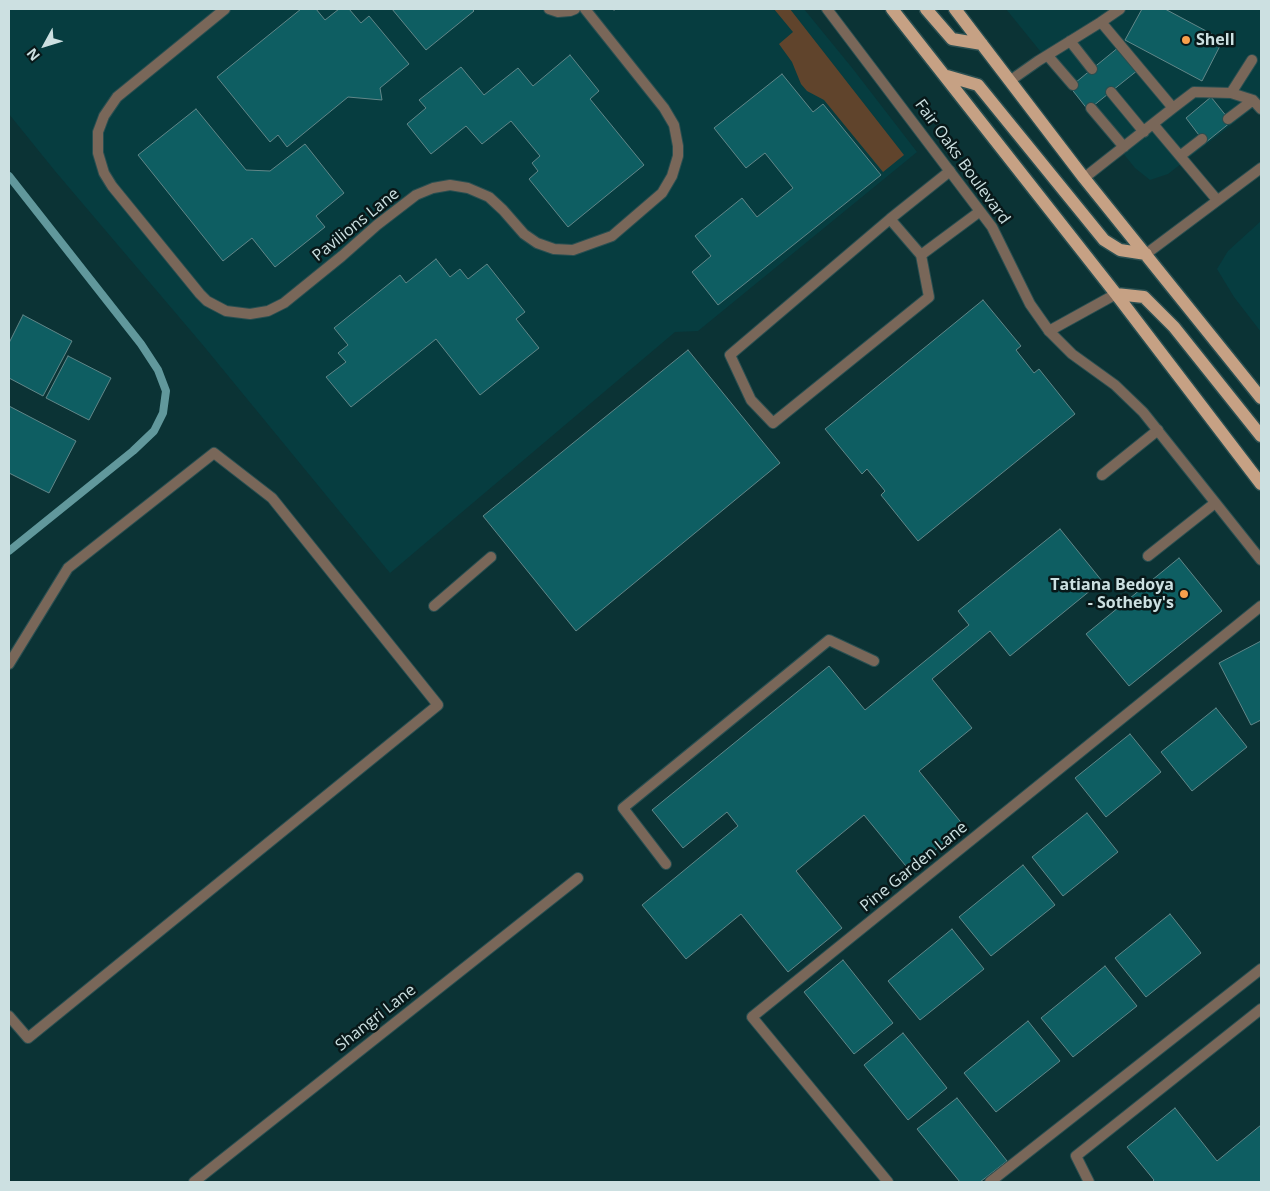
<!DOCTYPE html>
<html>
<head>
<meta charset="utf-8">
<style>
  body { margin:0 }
  #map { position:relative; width:1270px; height:1191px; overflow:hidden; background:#0b3335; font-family:"Open Sans",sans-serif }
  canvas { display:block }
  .frame { position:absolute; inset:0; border:10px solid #cce0e1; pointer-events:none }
  .north { position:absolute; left:20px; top:20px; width:50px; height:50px; -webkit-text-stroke:4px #081819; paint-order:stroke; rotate:231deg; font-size:14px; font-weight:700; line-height:20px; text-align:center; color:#cce0e1 }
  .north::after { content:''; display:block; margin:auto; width:18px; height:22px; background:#cce0e1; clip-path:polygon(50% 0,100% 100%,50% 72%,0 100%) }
</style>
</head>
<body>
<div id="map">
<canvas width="1270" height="1191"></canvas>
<div class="frame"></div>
<div class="north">N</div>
</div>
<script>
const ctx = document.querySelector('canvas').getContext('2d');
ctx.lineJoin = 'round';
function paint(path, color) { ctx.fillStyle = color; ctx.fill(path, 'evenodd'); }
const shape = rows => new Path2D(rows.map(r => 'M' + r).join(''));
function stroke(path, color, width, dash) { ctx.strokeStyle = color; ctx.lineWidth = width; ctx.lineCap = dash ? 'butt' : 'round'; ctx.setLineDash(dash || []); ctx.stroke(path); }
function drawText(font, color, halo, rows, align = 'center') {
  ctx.font = font + ' "Open Sans",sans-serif'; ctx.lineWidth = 5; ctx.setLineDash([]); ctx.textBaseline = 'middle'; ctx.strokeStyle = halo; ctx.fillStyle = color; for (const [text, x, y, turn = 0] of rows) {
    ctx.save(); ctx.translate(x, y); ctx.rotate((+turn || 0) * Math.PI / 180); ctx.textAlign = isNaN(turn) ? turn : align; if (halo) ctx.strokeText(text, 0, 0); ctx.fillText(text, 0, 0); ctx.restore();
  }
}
const built = shape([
  [9,9,804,9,853,69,917,152,698,331,675,332,390,573,202,344,55,171,9,114],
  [1006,9,1261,9,1261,102,1168,174,1150,180,1135,168],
  [1261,221,1261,332,1234,297,1217,269,1228,251]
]);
const green = shape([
  [774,9,790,9,904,155,883,172,824,100,807,91,801,84,792,62,779,44,793,32]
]);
const stream = shape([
  [9,176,141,344,158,370,166,391,163,413,154,431,133,451,9,551]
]);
const building = shape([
  [301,9,316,9,325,20,339,9,349,9,361,23,369,16,409,64,380,88,382,100,348,97,287,147,278,135,270,142,217,77,301,9],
  [392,9,472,9,474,11,426,50,392,9],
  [1142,9,1165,9,1223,40,1202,81,1125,40,1142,9],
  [1119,47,1138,70,1088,110,1070,87,1119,47],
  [570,55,599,91,590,99,644,165,568,227,529,179,538,171,532,163,540,156,511,121,482,144,466,126,431,154,407,124,426,108,419,100,461,67,484,95,518,68,533,86,570,55],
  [782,74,813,112,823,104,881,175,718,305,692,272,711,256,695,236,742,198,757,217,793,188,765,153,746,168,714,128,782,74],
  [1211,97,1231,122,1205,143,1186,118,1211,97],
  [196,109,246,170,270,171,305,144,344,193,316,216,325,227,275,267,252,238,223,261,138,155,196,109],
  [436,259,450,277,460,269,468,279,487,264,525,312,516,319,539,348,480,395,436,339,351,407,326,377,346,362,338,353,348,345,334,328,400,275,406,283,436,259],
  [983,300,1021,346,1016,350,1034,373,1039,369,1075,414,918,541,881,495,885,491,867,469,862,474,825,429,983,300],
  [23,315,72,341,43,396,9,378,9,343,23,315],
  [688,350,780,463,576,631,483,516,688,350],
  [68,356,111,378,89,420,46,398,68,356],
  [9,406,76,441,49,493,9,473,9,406],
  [1060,529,1102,581,1010,656,990,631,932,679,972,728,919,771,964,826,910,871,864,815,796,871,842,928,788,972,741,914,686,959,642,905,738,826,727,812,683,848,652,810,829,666,865,710,969,625,958,611,1060,529],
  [1179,558,1222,611,1129,686,1086,634,1179,558],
  [1261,641,1261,720,1251,725,1219,663,1261,641],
  [1216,708,1247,747,1192,791,1161,752,1216,708],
  [1130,734,1161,772,1106,817,1075,778,1130,734],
  [1087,813,1118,852,1063,896,1032,857,1087,813],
  [1023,865,1055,905,991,956,959,917,1023,865],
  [1170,914,1201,953,1146,997,1115,958,1170,914],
  [952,929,984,969,920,1020,888,981,952,929],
  [843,960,893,1023,854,1054,804,992,843,960],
  [1105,966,1137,1006,1073,1057,1041,1018,1105,966],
  [1028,1021,1060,1061,996,1112,964,1073,1028,1021],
  [903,1033,947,1088,908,1120,864,1065,903,1033],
  [957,1098,1007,1161,980,1182,960,1182,917,1129,957,1098],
  [1175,1108,1217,1161,1261,1125,1261,1182,1152,1182,1154,1180,1127,1147,1175,1108]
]);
const path = shape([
  [613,10,614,9]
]);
const service = shape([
  [225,9,117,97,104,116,98,132,98,153,104,173,112,186,200,294,207,301,226,311,250,314,268,311,284,303,342,256,377,225,416,195,433,188,450,185,468,188,489,197,503,210,524,234,537,243,554,249,573,250,612,236,662,193,672,176,678,156,678,146,674,125,664,108,585,9],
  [549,9,558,12,570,11,575,9],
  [1101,22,1120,9],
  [1070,41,1092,69],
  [1048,56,1073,85],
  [1011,80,1038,61,1101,22,1173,108],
  [1111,92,1144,132],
  [1231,93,1252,60],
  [1091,108,1124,147],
  [1228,119,1253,100],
  [1153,124,1217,200],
  [1180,156,1202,139],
  [1084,178,1173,108,1194,92,1231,93,1253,100,1261,109],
  [890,219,921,255,929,297,773,423,751,400,730,355,890,219,950,171],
  [921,255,979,212],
  [1049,331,1116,294],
  [1102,475,1158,430],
  [1148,556,1215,503],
  [434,606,491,557],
  [666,864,623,808,829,640,874,661],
  [1089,1182,1076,1156,1261,1009]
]);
const minor = shape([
  [827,9,992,227,1030,304,1049,331,1072,354,1115,385,1143,412,1261,560],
  [9,664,68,568,214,453,272,498,438,705,28,1038,9,1016],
  [194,1182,578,878],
  [888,1182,752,1017,1261,606],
  [990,1182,1261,969]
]);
const tertiary = shape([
  [1146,254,1261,168]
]);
const primary = shape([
  [892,9,1116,294,1261,484],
  [926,9,952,39,982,44],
  [955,9,1084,178,1261,398],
  [947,76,978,85,1104,240,1120,250,1146,254],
  [1116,294,1144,297,1174,327,1261,436]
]);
const markers = [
  [1186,40,5,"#f9a04c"],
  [1184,594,5,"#f9a04c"]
];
const poiNames = [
  ["Shell",1196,40],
  ["Tatiana Bedoya",1174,585,"right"],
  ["- Sotheby's",1174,603,"right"]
];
const streetNames = [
  ["Fair Oaks Boulevard",962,162,54],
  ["Pavilions Lane",356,225,-39],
  ["Pine Garden Lane",914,867,-39],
  ["Shangri Lane",376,1018,-38]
];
paint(built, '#063d40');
paint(green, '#60442c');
stroke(stream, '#61989c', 8);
paint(building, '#0e5e62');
stroke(building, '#618789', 1);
stroke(service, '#2a4f51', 12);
stroke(minor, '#2a4f51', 12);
stroke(tertiary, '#2a4f51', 12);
stroke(primary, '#2a4f51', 15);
stroke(path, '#4f7072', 3, [2.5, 2.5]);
stroke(service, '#796759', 10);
stroke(minor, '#796759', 10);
stroke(tertiary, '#796759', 10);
stroke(primary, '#c6a184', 12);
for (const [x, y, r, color] of markers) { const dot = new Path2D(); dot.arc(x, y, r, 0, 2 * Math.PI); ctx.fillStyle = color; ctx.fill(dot); stroke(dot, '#081819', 2); }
drawText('bold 16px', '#cce0e1', '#081819', poiNames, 'left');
drawText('16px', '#cce0e1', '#081819', streetNames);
</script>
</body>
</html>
